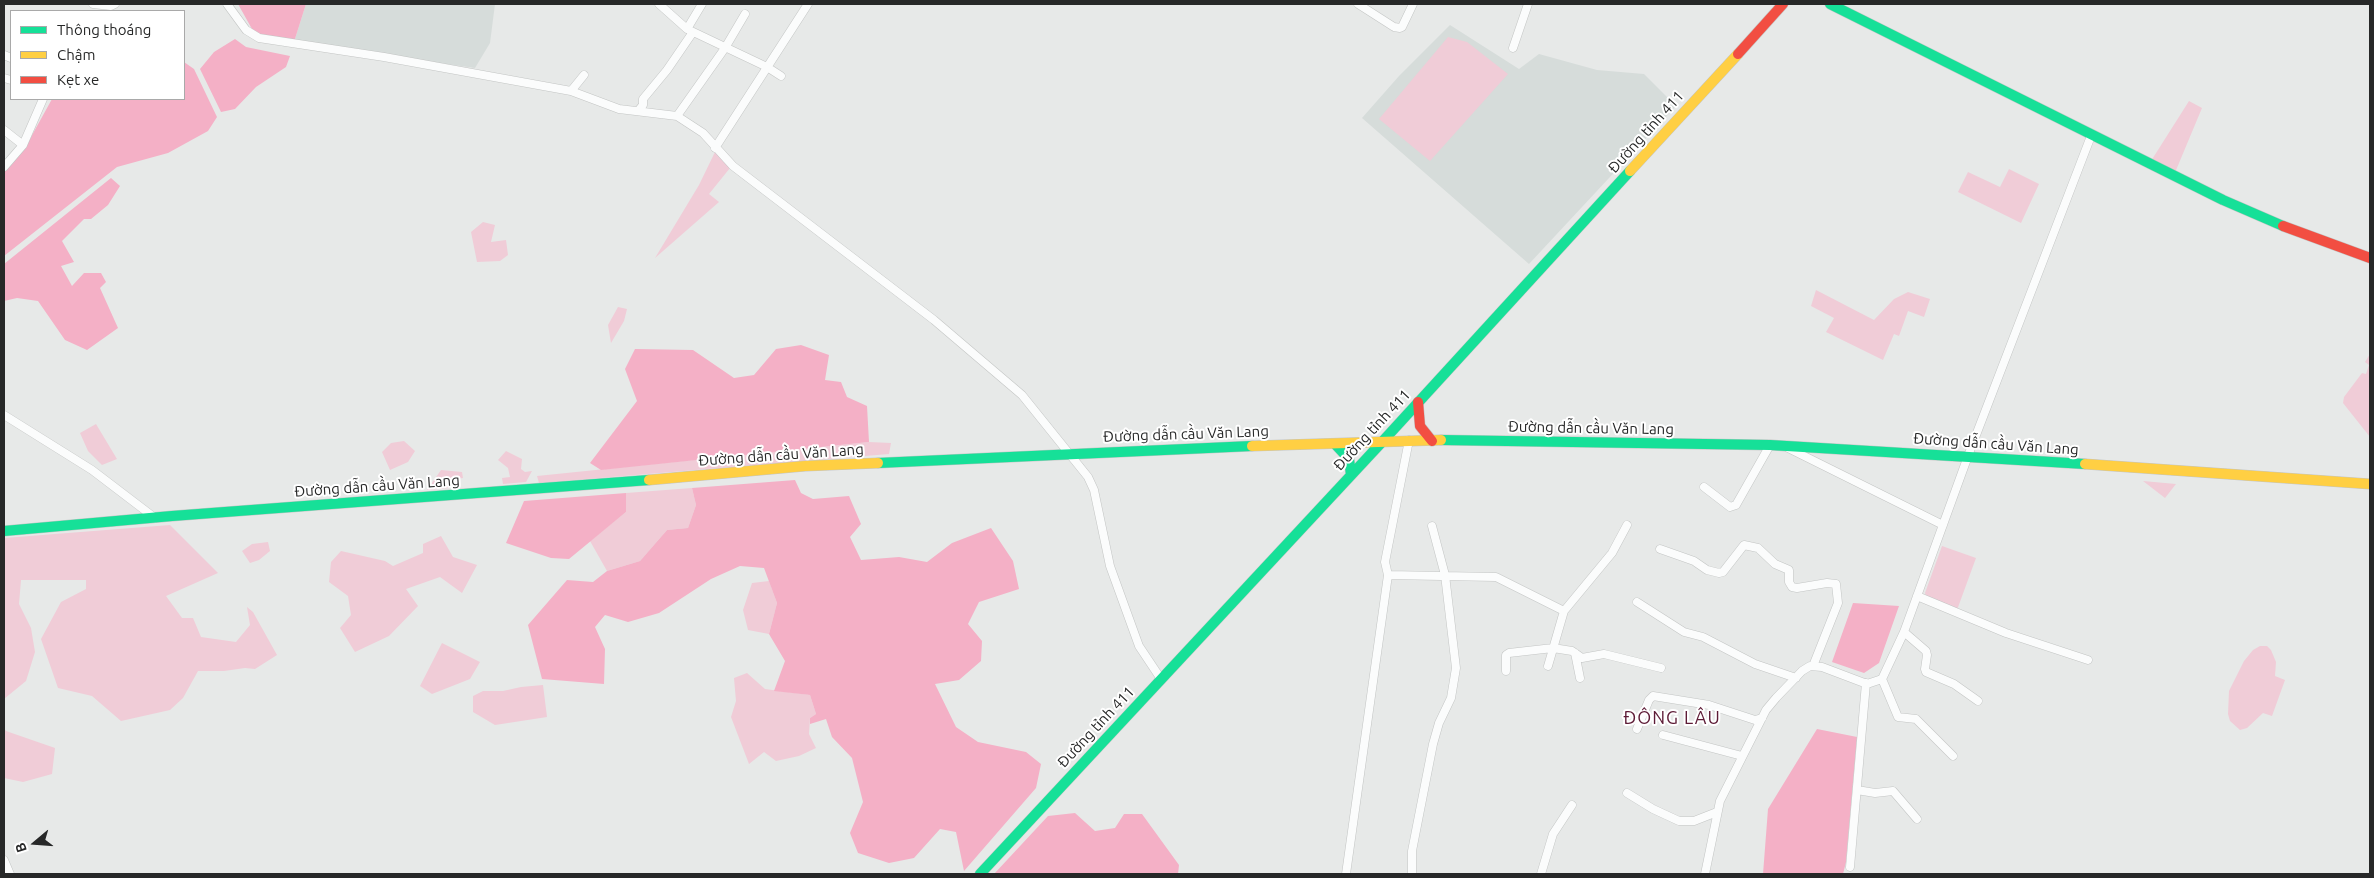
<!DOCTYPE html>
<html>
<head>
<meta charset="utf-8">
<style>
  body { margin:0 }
  #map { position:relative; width:2374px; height:878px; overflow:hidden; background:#e7e9e8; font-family:Ubuntu,sans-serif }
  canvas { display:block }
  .frame { position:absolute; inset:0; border:5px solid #272828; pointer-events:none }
  .legend { position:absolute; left:10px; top:10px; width:175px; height:90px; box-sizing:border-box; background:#fff; border:1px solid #a9a9a9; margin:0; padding:6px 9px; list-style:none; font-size:15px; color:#272828 }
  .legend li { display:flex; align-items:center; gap:10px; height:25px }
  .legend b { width:25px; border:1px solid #a9a9a9 }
  .north { position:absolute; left:10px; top:818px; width:50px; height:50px; -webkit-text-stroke:4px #fff; paint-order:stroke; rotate:252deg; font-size:14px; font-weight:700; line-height:20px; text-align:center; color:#272828 }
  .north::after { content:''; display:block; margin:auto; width:18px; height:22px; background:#272828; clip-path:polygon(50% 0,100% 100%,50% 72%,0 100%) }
</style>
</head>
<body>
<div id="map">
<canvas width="2374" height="878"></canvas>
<div class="frame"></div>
<ul class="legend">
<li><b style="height:6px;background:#16e098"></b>Thông thoáng</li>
<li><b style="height:6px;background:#ffcf43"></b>Chậm</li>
<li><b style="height:6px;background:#f24e42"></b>Kẹt xe</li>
</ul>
<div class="north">B</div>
</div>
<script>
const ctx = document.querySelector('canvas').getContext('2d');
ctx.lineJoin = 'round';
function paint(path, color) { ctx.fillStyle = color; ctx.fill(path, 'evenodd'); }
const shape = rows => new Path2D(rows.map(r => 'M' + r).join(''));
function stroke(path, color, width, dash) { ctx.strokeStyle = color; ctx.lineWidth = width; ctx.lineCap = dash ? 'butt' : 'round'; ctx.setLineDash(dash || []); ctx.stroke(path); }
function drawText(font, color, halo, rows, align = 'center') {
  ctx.font = font + ' Ubuntu,sans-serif'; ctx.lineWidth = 4; ctx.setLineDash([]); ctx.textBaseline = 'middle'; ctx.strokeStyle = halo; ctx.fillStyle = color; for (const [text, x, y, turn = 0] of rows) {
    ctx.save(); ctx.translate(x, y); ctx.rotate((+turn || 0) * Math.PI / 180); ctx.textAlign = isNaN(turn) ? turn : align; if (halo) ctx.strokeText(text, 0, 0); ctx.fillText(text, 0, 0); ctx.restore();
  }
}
const built = shape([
  [306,4,495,4,490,43,475,68,294,42],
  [1450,25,1519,69,1539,54,1597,70,1644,74,1676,106,1529,264,1362,118,1399,76]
]);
const green = shape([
  [1448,37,1467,42,1508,74,1430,161,1379,119],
  [2189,101,2202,108,2174,175,2151,161],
  [715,152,730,168,709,194,719,202,655,258,699,185],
  [2009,169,2039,184,2021,223,1958,192,1968,172,2000,187],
  [483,222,495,225,491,242,506,240,508,255,500,261,477,262,471,232],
  [1816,290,1874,320,1894,299,1908,292,1930,299,1924,317,1908,311,1899,336,1894,334,1883,360,1826,332,1834,318,1811,306],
  [618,307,627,309,624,321,611,343,608,325],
  [2370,354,2370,437,2343,403,2344,397,2362,373,2366,374,2369,365,2365,362],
  [96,424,117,459,102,465,88,451,80,433],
  [404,441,415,451,408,462,390,470,382,452,391,443],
  [869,442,891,443,889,454,539,483,537,476],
  [506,451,522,459,521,469,525,472,532,471,526,482,503,484,502,478,510,477,508,468,498,460],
  [441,470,462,472,463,478,449,480,449,488,427,490],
  [2143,481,2176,484,2165,498],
  [692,488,696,505,688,528,667,530,640,561,607,571,590,541,626,512,626,493],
  [170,525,218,573,166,596,182,618,193,618,201,637,236,642,250,625,247,607,253,612,277,655,255,669,245,668,224,671,198,671,183,698,170,710,121,721,92,696,58,688,41,639,61,602,86,589,86,580,21,580,19,604,31,628,35,652,26,681,4,699,4,538],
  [441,536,453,557,477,565,462,593,440,577,406,589,418,606,389,636,355,652,340,628,351,615,348,596,329,582,331,562,341,551,385,561,393,566,423,553,423,544],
  [268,542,270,551,259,560,250,563,242,551,252,544],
  [1942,546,1976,558,1957,610,1927,599,1925,593],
  [769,581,777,603,769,634,748,630,743,610,752,583],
  [442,643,480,662,470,679,432,694,420,686],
  [2260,646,2267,646,2271,650,2276,662,2275,676,2285,680,2272,716,2263,713,2247,728,2240,730,2230,721,2228,714,2229,691,2244,661,2253,650],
  [747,673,765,689,810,695,816,714,810,718,809,734,816,748,799,756,776,761,764,752,749,764,731,717,736,701,734,678],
  [543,685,547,717,495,725,473,712,473,696,483,691,503,691,521,687],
  [4,728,6,731,55,748,52,774,23,782,4,778]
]);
const water = shape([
  [238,4,306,4,294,42,263,38,252,29],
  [235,39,246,47,290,56,286,67,256,87,235,109,221,112,200,69,214,52],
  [184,62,194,69,217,117,208,131,168,153,117,167,4,256,4,171,26,146,52,99,184,99],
  [111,178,120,186,108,205,91,219,84,219,62,241,74,262,61,266,72,286,84,273,101,273,106,282,100,288,118,328,87,350,65,340,38,301,17,298,4,301,4,264],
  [801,345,829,355,825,380,841,382,847,397,867,406,869,442,601,470,590,463,637,401,625,369,635,349,693,350,734,378,754,375,776,349],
  [795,480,801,493,813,499,849,496,861,524,850,537,861,560,899,557,927,562,952,543,991,528,1013,561,1019,589,979,602,968,624,982,641,981,661,959,680,935,684,956,727,978,742,1026,752,1041,764,1036,788,964,871,956,832,940,829,914,858,889,863,858,853,850,833,863,802,852,758,832,737,826,719,810,724,810,718,816,714,810,695,774,691,785,661,769,634,777,603,764,568,740,566,711,579,659,613,628,622,605,615,595,627,605,649,604,684,542,679,528,625,567,580,593,582,607,571,640,561,667,530,688,528,696,505,692,488],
  [626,493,626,512,569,559,551,558,506,543,524,501],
  [1853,603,1899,606,1879,663,1864,673,1832,662],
  [1817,729,1857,737,1846,862,1843,874,1763,874,1768,809],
  [1075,813,1095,831,1115,828,1124,814,1142,814,1179,865,1178,874,994,874,1048,816]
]);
const street = shape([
  [93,4,111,6,115,4],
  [227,4,246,30,259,38,384,57,571,91,619,109,677,116,703,133,733,166,934,320,1022,395,1088,477,1094,490,1110,566,1139,646,1161,679],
  [659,4,687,29,767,67,781,76],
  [1358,4,1394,27,1400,28,1402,27,1413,4],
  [687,29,702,4],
  [1513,48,1528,4],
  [4,55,11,58],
  [4,78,11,80],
  [571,91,584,75],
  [638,111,643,105,643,99,667,70,693,32],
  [677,116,725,48,745,14],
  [4,130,23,145],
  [715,148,808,4],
  [4,167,23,145,43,99],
  [4,415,92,470,155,518],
  [1788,448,1943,525],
  [1704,487,1730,507,1736,505,1770,445],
  [1660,549,1694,561,1707,570,1719,573,1723,572,1744,545,1758,548,1775,564,1789,570,1789,582,1792,587,1797,588,1827,583,1836,584,1838,603,1813,666],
  [1388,575,1496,577,1564,611,1612,553,1627,525],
  [1917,596,2006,633,2088,660],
  [1637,602,1684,632,1703,637,1755,664,1796,678],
  [1904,632,1926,651,1927,655,1925,669,1926,672,1954,684,1978,701],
  [1575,653,1580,678],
  [1548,666,1564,611],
  [1506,671,1506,655,1509,653,1553,648,1572,651,1582,658,1604,654,1661,668],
  [1882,679,1898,717,1916,719,1953,756],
  [1637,729,1649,700,1653,696,1709,705,1755,720,1762,718],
  [1663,735,1742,756],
  [1857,790,1875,793,1893,791,1917,819],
  [1627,793,1653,809,1679,821,1694,821,1717,812],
  [4,860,10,874],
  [1850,867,1866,683],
  [1346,874,1388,575,1385,562,1409,440],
  [1412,874,1412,851,1433,744,1439,723,1451,698,1456,668,1445,575,1432,526],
  [1541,874,1553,834,1572,805],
  [1705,874,1720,801,1766,710,1776,698,1802,671,1810,666,1822,667,1867,684,1882,679,1904,632,1968,456,2091,136]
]);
const fast = shape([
  [1830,4,2223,200,2283,226],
  [1441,440,1770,445,2085,464],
  [1382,442,1630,171],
  [1335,444,1349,459,1351,475],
  [878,463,1252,446],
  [4,531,172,516,649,480],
  [980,874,1382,442]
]);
const slow = shape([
  [1630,171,1738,54],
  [1252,446,1441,440],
  [2085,464,2370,484],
  [649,480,805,466,878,463]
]);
const jam = shape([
  [1738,54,1783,4],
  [2283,226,2370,258],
  [1418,402,1420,426,1432,441]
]);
const streetNames = [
  ["Đường tỉnh 411",1646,132,-48],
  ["Đường dẫn cầu Văn Lang",1591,428,1],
  ["Đường tỉnh 411",1372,430,-47],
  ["Đường dẫn cầu Văn Lang",1186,434,-2],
  ["Đường dẫn cầu Văn Lang",1996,444,4],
  ["Đường dẫn cầu Văn Lang",781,455,-4],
  ["Đường dẫn cầu Văn Lang",377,486,-4],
  ["Đường tỉnh 411",1096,727,-47]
];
const quarterNames = [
  ["ĐÔNG LÂU",1672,718]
];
paint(built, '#d6dcda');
paint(green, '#f0ccd7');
paint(water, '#f4b0c6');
stroke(street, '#c3c5c4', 9);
stroke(fast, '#c3c5c4', 11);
stroke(slow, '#c3c5c4', 11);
stroke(jam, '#c3c5c4', 11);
stroke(street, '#fbfcfc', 8);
stroke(fast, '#16e098', 10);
stroke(slow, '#ffcf43', 10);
stroke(jam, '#f24e42', 10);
drawText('15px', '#272828', '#fff', streetNames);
ctx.letterSpacing = '1px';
drawText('18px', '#5d1b36', '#fff', quarterNames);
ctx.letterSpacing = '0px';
</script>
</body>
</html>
